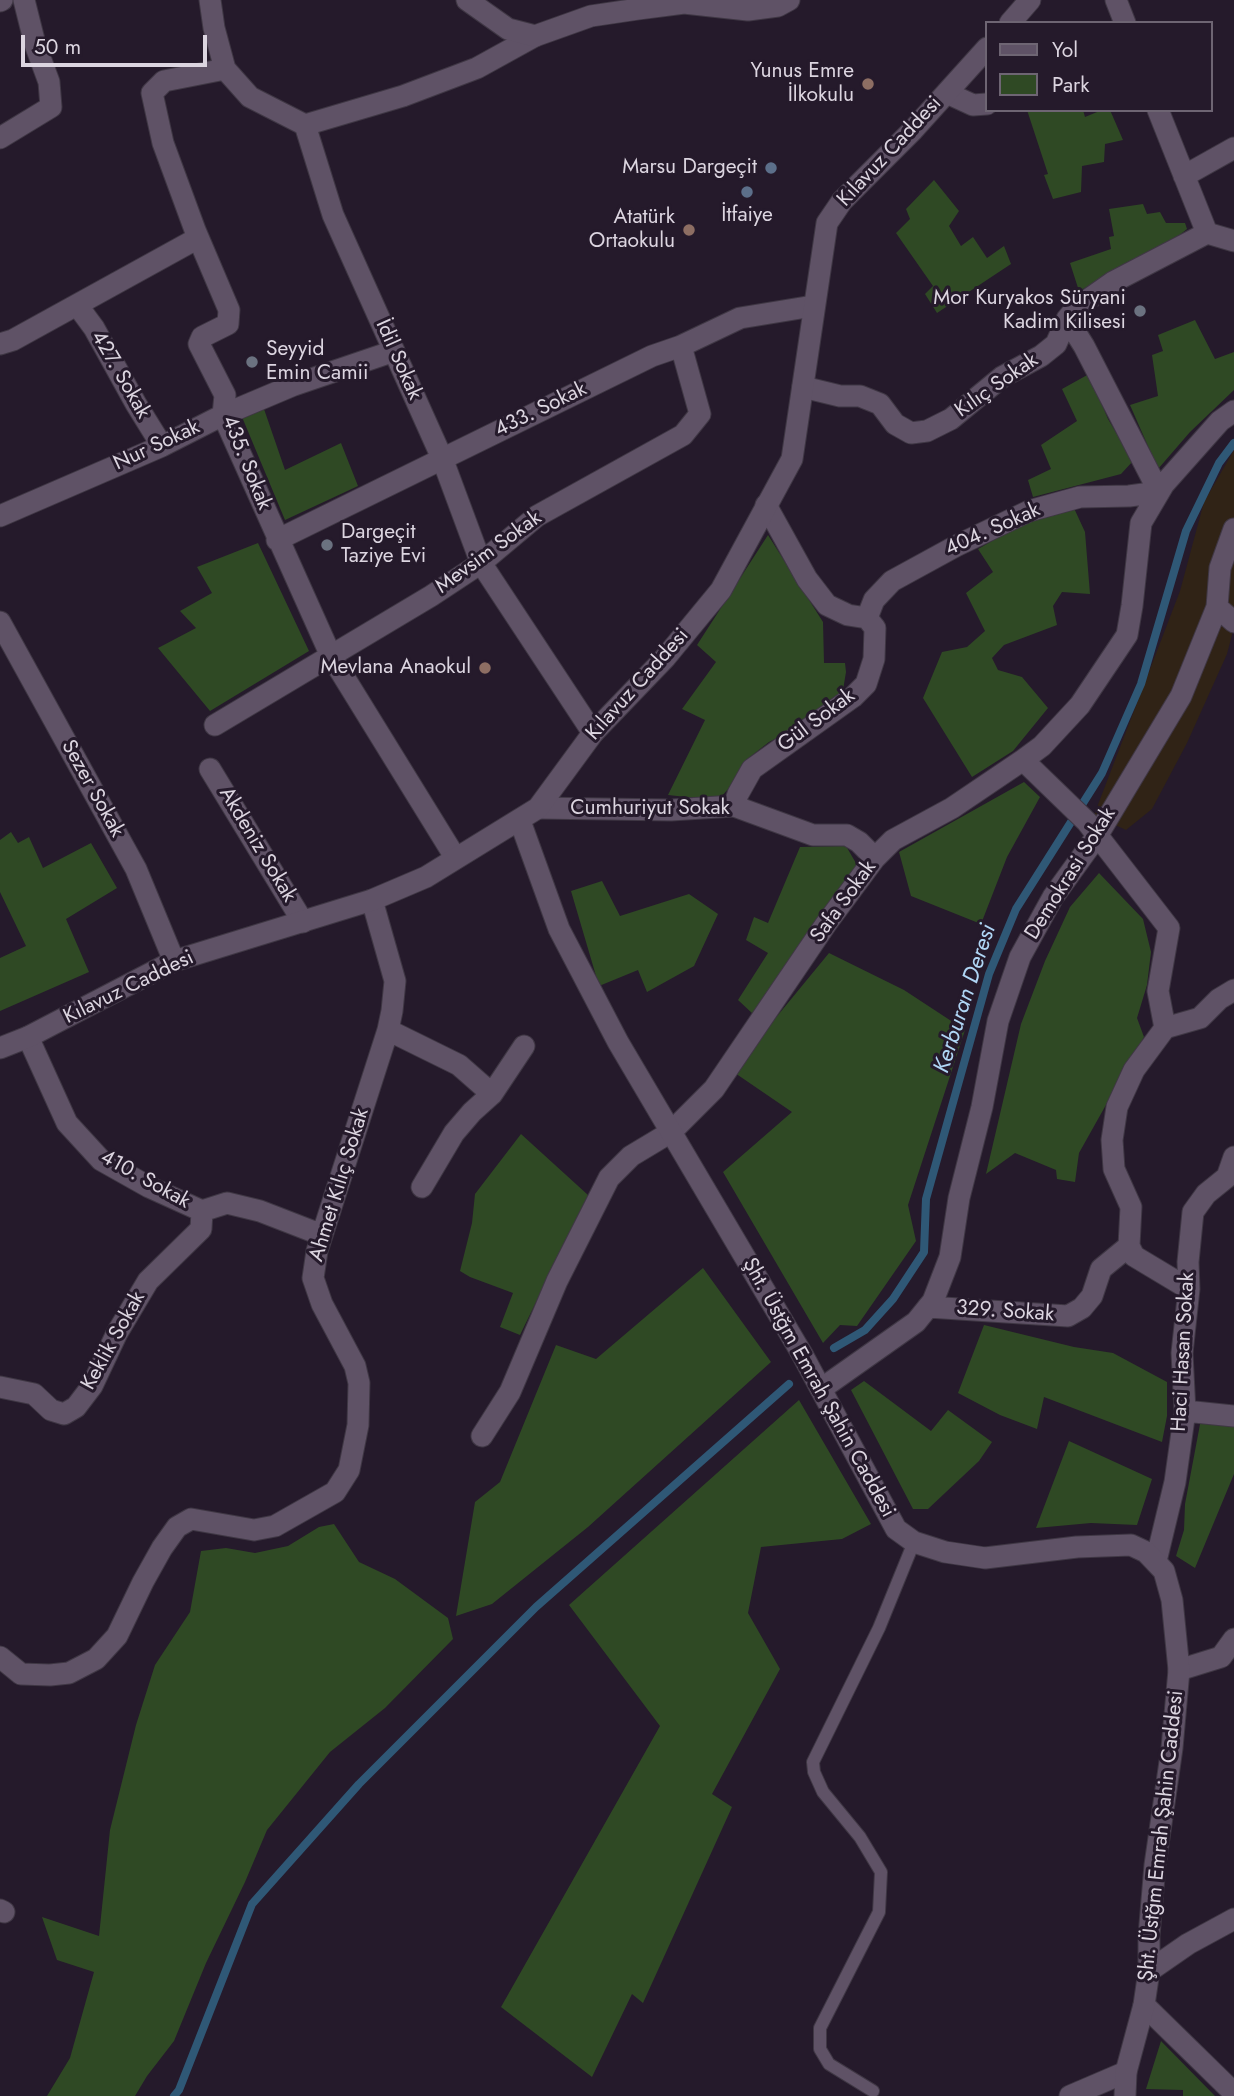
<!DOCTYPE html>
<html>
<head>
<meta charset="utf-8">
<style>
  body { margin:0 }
  #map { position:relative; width:1234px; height:2096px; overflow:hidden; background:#251a2b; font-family:Jost,sans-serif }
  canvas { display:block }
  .legend { position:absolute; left:985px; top:21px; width:228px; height:91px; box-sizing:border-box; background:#251a2b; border:2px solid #6e6573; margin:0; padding:9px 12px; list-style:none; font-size:21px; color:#dcd5e0 }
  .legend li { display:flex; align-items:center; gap:14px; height:35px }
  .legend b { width:35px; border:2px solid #6e6573 }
  .scale { position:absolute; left:21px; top:35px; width:186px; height:32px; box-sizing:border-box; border:4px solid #dcd5e0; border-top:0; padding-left:9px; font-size:21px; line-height:24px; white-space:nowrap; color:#dcd5e0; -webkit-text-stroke:5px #251a2b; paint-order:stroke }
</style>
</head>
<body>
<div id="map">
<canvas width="1234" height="2096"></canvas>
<ul class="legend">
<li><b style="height:9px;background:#5f5266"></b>Yol</li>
<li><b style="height:19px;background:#2f4924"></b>Park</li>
</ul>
<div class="scale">50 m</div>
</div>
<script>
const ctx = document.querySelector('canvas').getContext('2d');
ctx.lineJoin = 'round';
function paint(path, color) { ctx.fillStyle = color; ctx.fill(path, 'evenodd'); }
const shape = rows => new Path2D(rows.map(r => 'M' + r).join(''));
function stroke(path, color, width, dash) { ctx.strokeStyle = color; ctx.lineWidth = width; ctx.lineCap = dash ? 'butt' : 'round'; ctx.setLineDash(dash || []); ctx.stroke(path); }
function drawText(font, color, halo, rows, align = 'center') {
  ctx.font = font + ' Jost,sans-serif'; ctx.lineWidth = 6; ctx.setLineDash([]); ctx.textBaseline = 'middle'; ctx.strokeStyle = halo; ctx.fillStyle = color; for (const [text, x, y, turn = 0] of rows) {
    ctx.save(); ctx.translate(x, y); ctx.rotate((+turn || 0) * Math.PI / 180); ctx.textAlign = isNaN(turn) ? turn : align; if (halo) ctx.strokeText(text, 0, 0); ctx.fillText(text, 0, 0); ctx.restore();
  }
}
const commercial = shape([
  [1234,450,1234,627,1227,654,1187,743,1152,809,1126,830,1094,815,1180,591,1204,502]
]);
const green = shape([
  [1027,110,1083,110,1085,117,1102,110,1110,110,1123,140,1105,144,1104,162,1082,166,1081,192,1053,199,1044,175,1048,174],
  [934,180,959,211,949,226,961,246,973,237,987,258,1004,246,1011,264,937,313,925,294,933,286,896,233,910,219,906,209],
  [1143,204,1147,214,1160,212,1166,223,1185,223,1187,229,1172,241,1079,291,1070,263,1111,249,1109,237,1114,236,1109,209],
  [1195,320,1215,359,1234,352,1234,390,1190,432,1158,469,1130,405,1158,396,1152,355,1163,351,1158,335],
  [1089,374,1108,419,1133,461,1121,474,1033,497,1028,480,1051,469,1041,445,1077,421,1062,389],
  [264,409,285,470,341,443,358,486,285,520,242,417],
  [1073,506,1085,532,1090,594,1062,592,1053,606,1057,625,1004,645,992,658,998,670,1022,677,1048,708,1013,751,972,777,923,698,942,652,967,647,985,631,966,593,993,572,978,549,1027,521],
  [768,535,823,622,824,663,845,663,846,672,842,696,804,724,769,742,746,760,734,782,722,796,705,799,668,795,705,720,682,709,716,662,697,645],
  [258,543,309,651,210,711,158,648,196,628,180,611,212,593,197,567],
  [1024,782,1040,797,1007,857,981,924,911,896,899,852],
  [11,832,18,843,29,837,43,868,91,843,117,888,66,919,89,972,0,1011,0,958,26,946,0,892,0,840],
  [846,846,860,870,753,1014,738,1000,768,953,746,940,754,917,768,923,800,847],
  [1099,873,1143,919,1151,952,1147,985,1137,1018,1144,1037,1079,1153,1075,1182,1057,1179,1056,1170,1015,1153,986,1174,1021,1024,1045,961,1070,907],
  [602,881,620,916,689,894,718,914,694,966,647,992,638,970,599,986,571,891],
  [829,953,904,990,965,1030,908,1205,916,1241,857,1326,840,1325,823,1343,723,1172,792,1112,732,1071],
  [521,1134,588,1195,520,1335,500,1327,513,1293,470,1277,460,1271,472,1223,475,1194],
  [703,1268,771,1362,588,1527,492,1604,456,1616,475,1502,500,1482,556,1345,596,1359],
  [984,1325,1074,1347,1113,1353,1167,1382,1167,1416,1162,1442,1044,1397,1037,1429,1000,1415,958,1393],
  [864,1381,931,1431,948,1410,992,1442,979,1461,928,1509,913,1509,851,1390],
  [799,1400,871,1524,842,1539,761,1547,748,1613,780,1669,712,1794,732,1807,643,2003,632,1994,592,2077,501,2007,660,1726,569,1605],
  [1201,1419,1234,1426,1234,1474,1195,1568,1176,1556,1184,1530,1185,1504],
  [1069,1441,1152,1479,1137,1525,1091,1523,1036,1528],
  [334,1524,359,1562,395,1579,448,1618,453,1639,385,1708,330,1752,267,1830,245,1882,206,1963,174,2041,147,2076,135,2096,47,2096,70,2058,94,1972,57,1960,42,1917,99,1936,110,1830,136,1725,155,1665,190,1612,201,1551,226,1548,255,1553,288,1546,319,1527],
  [1161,2041,1215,2096,1183,2096,1183,2090,1146,2089]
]);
const stream = shape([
  [834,1348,865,1330,893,1299,924,1252,926,1199,989,974,1016,909,1102,773,1141,684,1186,531,1219,463,1234,443],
  [174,2096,179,2090,252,1904,359,1784,536,1607,789,1384]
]);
const lane = shape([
  [873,2091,829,2064,820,2049,820,2028,879,1912,881,1872,860,1837,823,1792,814,1772,813,1762,879,1628,914,1542]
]);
const street = shape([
  [210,0,214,28,225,69,250,97,305,125,333,215,442,458,481,563,593,733],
  [1116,0,1125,23],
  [0,1,2,0],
  [225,69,164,81,152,93,163,143,195,230,229,310,228,324,202,337,199,344,225,395,223,415,331,656,455,857],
  [947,93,973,105,987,104],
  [1158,110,1207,233,1234,241],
  [305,125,403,96,477,68,535,36],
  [0,138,51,107,49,82,35,44,24,0],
  [1184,176,1234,148],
  [77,305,94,328,136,404,162,446],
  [0,344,13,340,198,238],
  [803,387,840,396,860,396,880,404,895,424,911,433,927,431,951,419,1002,377,1041,356,1056,344,1067,319,1076,308,1113,282,1207,233],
  [0,516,162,446,223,415,294,385,394,351],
  [277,540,652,356,681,346,740,318,813,306],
  [1217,607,1234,622],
  [867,618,874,600,892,581,956,546,1029,511,1080,497,1129,496,1159,492,1084,346,1067,319],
  [0,622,136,869,174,961],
  [215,725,431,596,481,563,537,516,683,435,700,414,681,346],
  [1023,760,1087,822,1169,928,1158,991,1165,1028],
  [210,769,303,922],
  [734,806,738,794,752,769,853,697,866,684,874,659,875,628,867,618,848,615,827,605,807,579,766,505],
  [538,808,671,810,734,806,813,835,847,835,859,842,875,858],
  [388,1030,459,1065,492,1094,472,1112,454,1133,422,1187],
  [28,1037,67,1123,101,1160,149,1187,202,1211,227,1203,260,1211,322,1235],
  [492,1094,524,1046],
  [1189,1289,1134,1256,1129,1246,1131,1207,1114,1169,1112,1140,1117,1107,1134,1070,1165,1028,1200,1018,1219,999,1234,990],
  [928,1307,1068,1316,1082,1308,1092,1296,1101,1269,1129,1246],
  [0,1387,34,1394,51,1410,64,1414,76,1407,92,1386,117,1333,148,1281,201,1229,202,1211],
  [821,1389,916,1322,933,1301,950,1257,959,1198,982,1107,998,1021,1020,957,1053,897,1097,836,1181,696,1217,607,1220,568,1234,529],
  [1185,1411,1234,1416],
  [482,1436,510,1392,557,1281,609,1178,631,1156,671,1132,714,1089,826,924,875,858,893,840,952,808,1023,760,1042,746,1080,705,1127,635,1132,606,1141,523,1164,484,1220,421,1234,411],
  [1156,1561,1175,1482,1185,1411,1182,1353,1189,1289,1188,1262,1193,1212,1206,1194,1227,1177,1234,1157],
  [0,1657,21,1674,50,1675,69,1673,96,1659,117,1636,143,1582,162,1548,177,1527,191,1519,254,1530,275,1526,335,1492,349,1470,358,1425,359,1383,355,1366,322,1304,313,1278,317,1251,388,1030,392,1011,395,981,372,900],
  [1179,1670,1221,1657,1234,1639],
  [0,1910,4,1912],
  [1144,2005,1234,2093],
  [1070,2096,1126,2072]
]);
const secondary = shape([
  [467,0,508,29,535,36,591,16,638,9,684,3,748,10,778,6,789,0],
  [1010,23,1030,0],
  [520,821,559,929,618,1042,802,1354,896,1529,914,1542,945,1552,985,1558,1077,1547,1131,1545,1146,1552,1164,1571,1172,1600,1179,1670,1172,1748,1155,1865,1149,1936,1149,1971,1144,2005,1126,2072,1125,2096],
  [0,1048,28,1037,174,961,372,900,426,877,538,808,593,733,665,658,721,590,792,459,827,223,842,201,913,130,987,48],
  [1149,1971,1188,1944,1234,1919]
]);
const markers = [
  [868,84,7,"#8d6e63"],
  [771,168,7,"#5c6f8a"],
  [747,192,7,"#5c6f8a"],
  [689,230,7,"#8d6e63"],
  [1140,311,7,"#6b7280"],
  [252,362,7,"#6b7280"],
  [327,545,7,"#6b7280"],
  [485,668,7,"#8d6e63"]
];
const poiNames = [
  ["Yunus Emre",854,72],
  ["İlkokulu",854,96],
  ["Marsu Dargeçit",757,168],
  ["İtfaiye",747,216,"center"],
  ["Atatürk",675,218],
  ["Ortaokulu",675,242],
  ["Mor Kuryakos Süryani",1126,299],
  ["Kadim Kilisesi",1126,323],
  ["Seyyid",266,350,"left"],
  ["Emin Camii",266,374,"left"],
  ["Dargeçit",341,533,"left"],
  ["Taziye Evi",341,557,"left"],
  ["Mevlana Anaokul",471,668]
];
const streetNames = [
  ["Kılavuz Caddesi",890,152,-47],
  ["İdil Sokak",398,360,66],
  ["427. Sokak",120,375,60],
  ["Kılıç Sokak",997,386,-35],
  ["433. Sokak",541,410,-26],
  ["Nur Sokak",157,446,-25],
  ["435. Sokak",246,463,68],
  ["404. Sokak",993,530,-24],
  ["Mevsim Sokak",489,553,-36],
  ["Kılavuz Caddesi",638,685,-48],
  ["Gül Sokak",817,721,-37],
  ["Sezer Sokak",92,789,61],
  ["Cumhuriyut Sokak",650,809],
  ["Akdeniz Sokak",257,845,59],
  ["Demokrasi Sokak",1071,874,-58],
  ["Safa Sokak",844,902,-54],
  ["Kılavuz Caddesi",129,988,-26],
  ["410. Sokak",145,1180,29],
  ["Ahmet Kılıç Sokak",340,1185,-73],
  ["329. Sokak",1005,1312,4],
  ["Keklik Sokak",114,1341,-61],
  ["Haci Hasan Sokak",1184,1352,-87],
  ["Şht. Üstğm Emrah Şahin Caddesi",818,1388,61],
  ["Şht. Üstğm Emrah Şahin Caddesi",1162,1836,-84]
];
const waterNames = [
  ["Kerburan Deresi",966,999,-72]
];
paint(commercial, '#302316');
paint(green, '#2f4924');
stroke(stream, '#2f5876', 8);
stroke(lane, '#3f3744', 14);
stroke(street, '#3f3744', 23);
stroke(secondary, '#3f3744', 23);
stroke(lane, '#5f5266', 12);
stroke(street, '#5f5266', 21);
stroke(secondary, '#5f5266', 21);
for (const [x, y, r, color] of markers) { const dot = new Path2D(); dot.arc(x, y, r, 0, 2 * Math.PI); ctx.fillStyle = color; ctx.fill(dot); stroke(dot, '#251a2b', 2.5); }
drawText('21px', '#dcd5e0', '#251a2b', poiNames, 'right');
drawText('21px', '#dcd5e0', '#251a2b', streetNames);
drawText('italic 23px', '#afd5f4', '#251a2b', waterNames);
</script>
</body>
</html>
